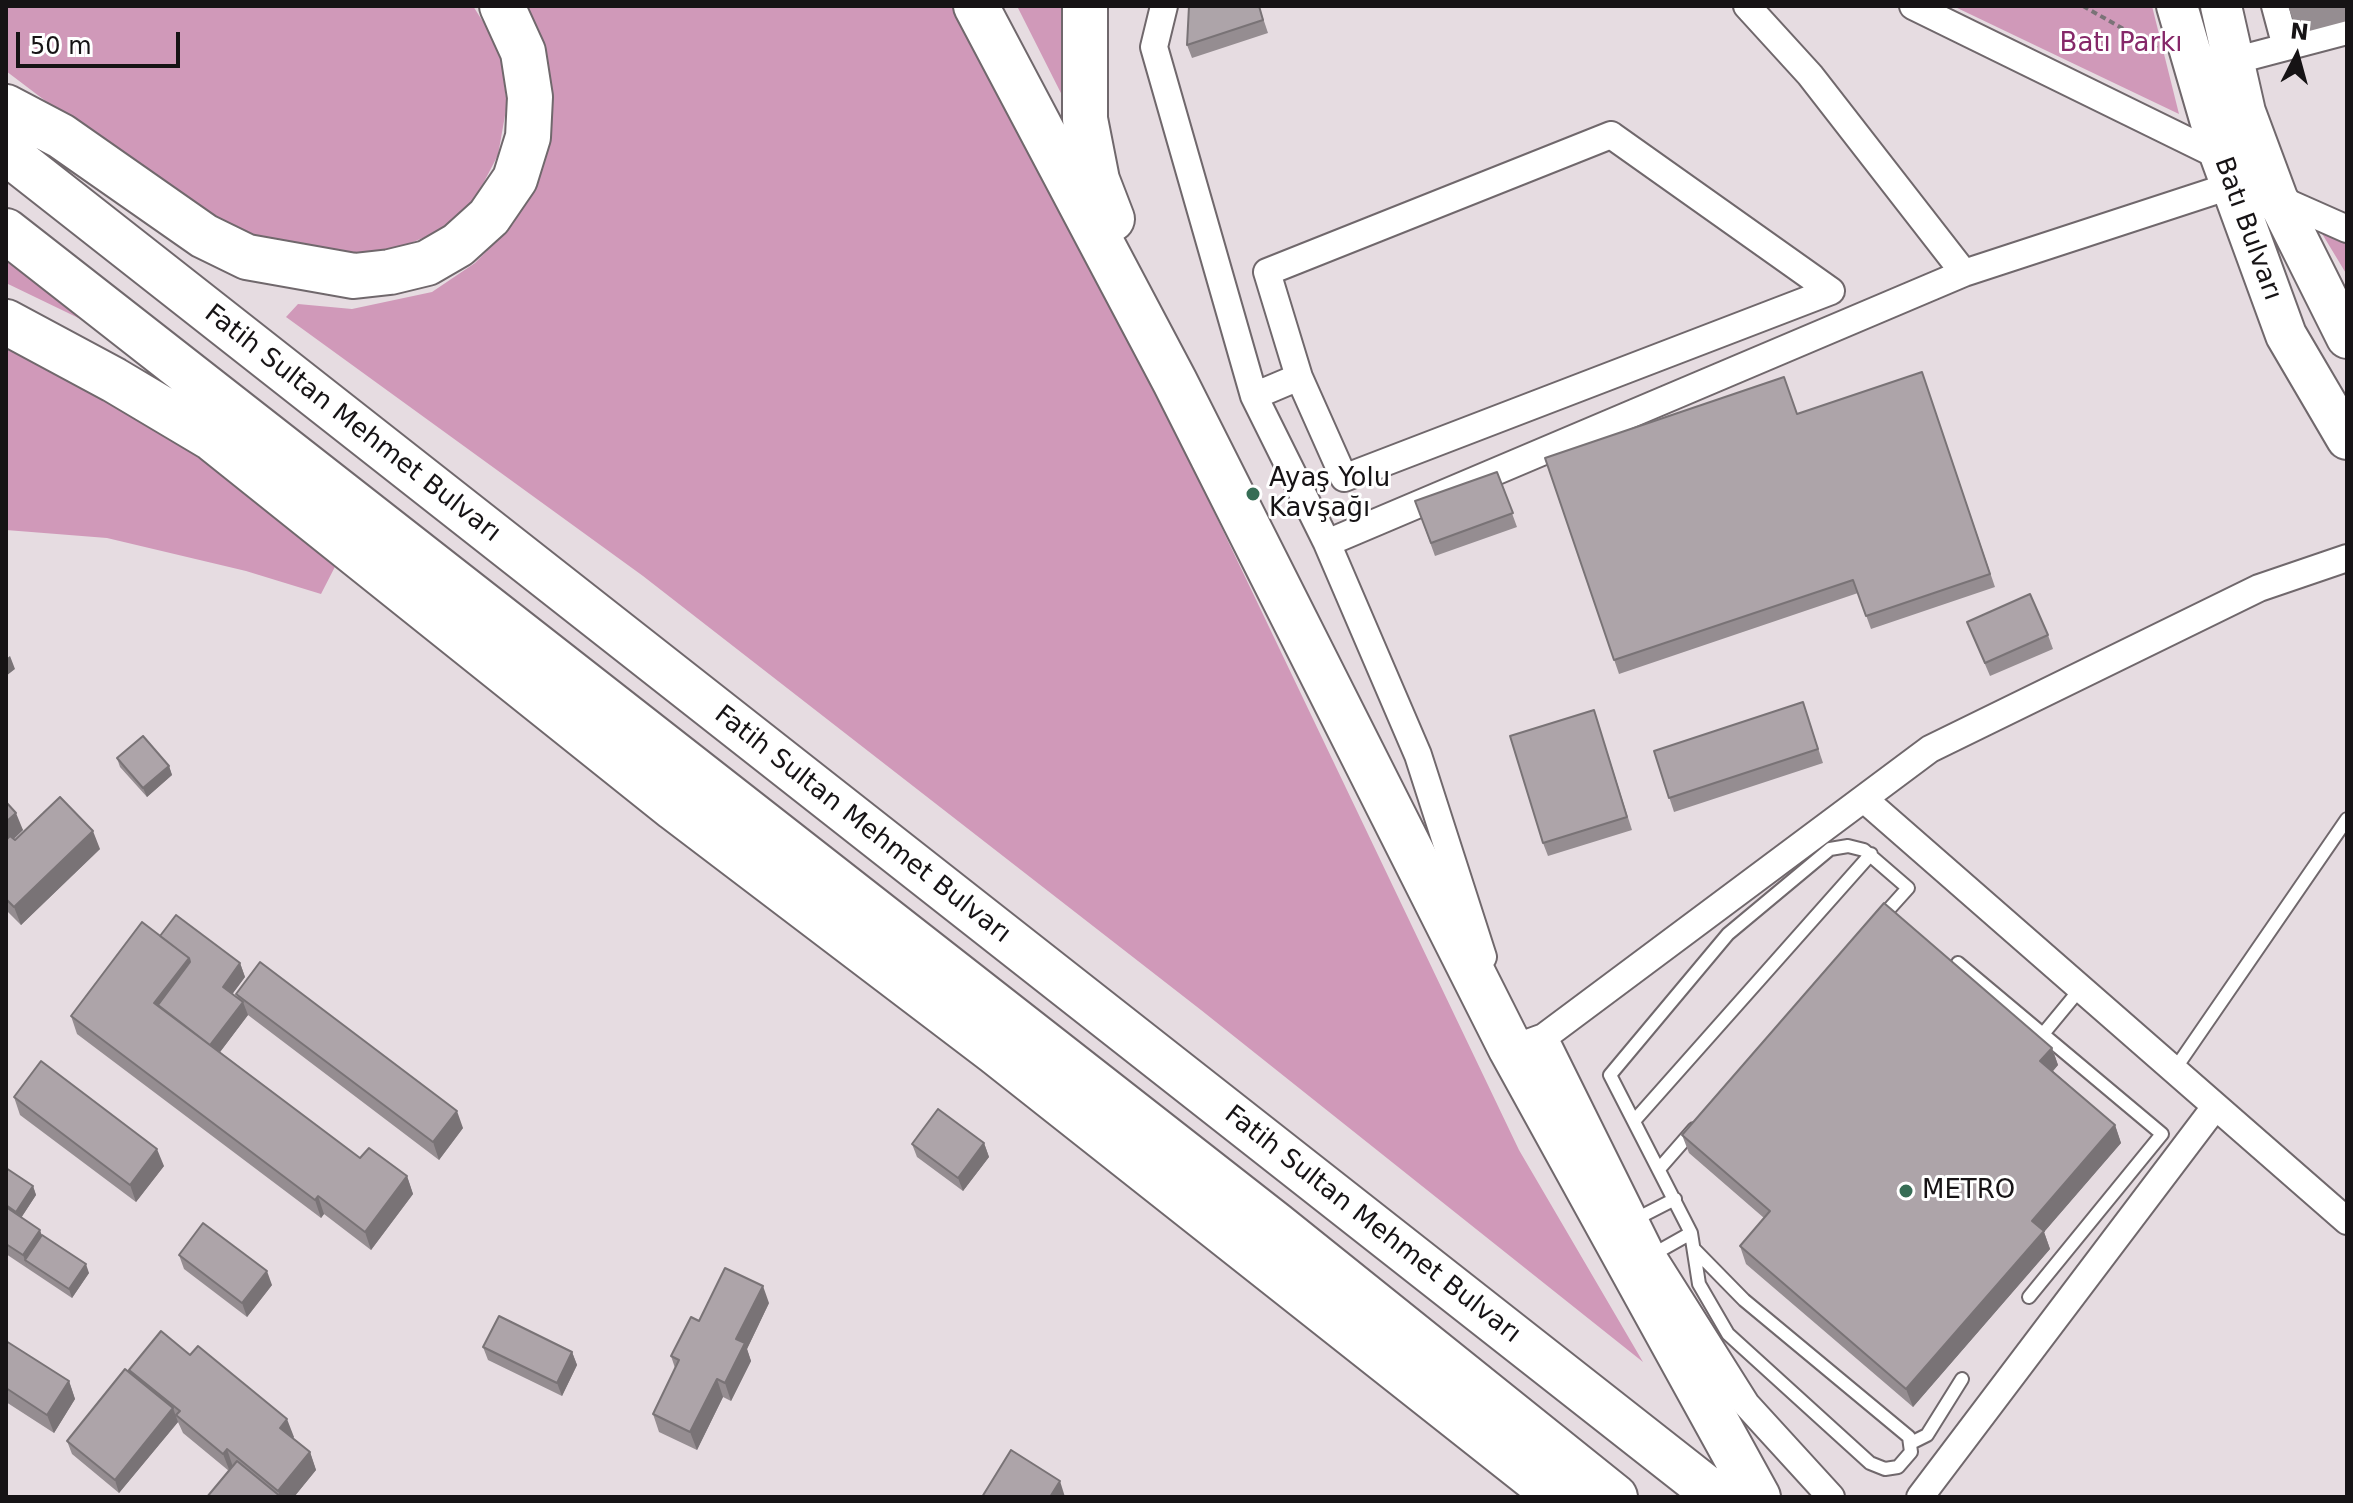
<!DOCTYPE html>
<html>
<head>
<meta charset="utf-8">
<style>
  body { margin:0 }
  #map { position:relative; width:2353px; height:1503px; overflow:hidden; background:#e6dce1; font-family:"DejaVu Sans",sans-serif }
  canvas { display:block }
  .frame { position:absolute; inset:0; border:8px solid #161315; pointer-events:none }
  .north { position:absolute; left:2257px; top:16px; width:80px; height:80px; -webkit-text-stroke:6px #fff; paint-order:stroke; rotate:6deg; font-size:22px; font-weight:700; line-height:32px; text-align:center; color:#161315 }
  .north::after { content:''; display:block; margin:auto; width:28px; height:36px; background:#161315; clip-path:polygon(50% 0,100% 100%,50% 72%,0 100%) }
  .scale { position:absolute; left:16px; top:32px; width:164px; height:36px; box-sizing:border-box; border:4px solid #161315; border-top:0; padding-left:10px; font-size:24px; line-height:28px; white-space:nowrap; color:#161315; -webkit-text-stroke:6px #fff; paint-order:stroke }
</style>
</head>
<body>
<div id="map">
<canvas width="2353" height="1503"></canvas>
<div class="frame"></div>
<div class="north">N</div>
<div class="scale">50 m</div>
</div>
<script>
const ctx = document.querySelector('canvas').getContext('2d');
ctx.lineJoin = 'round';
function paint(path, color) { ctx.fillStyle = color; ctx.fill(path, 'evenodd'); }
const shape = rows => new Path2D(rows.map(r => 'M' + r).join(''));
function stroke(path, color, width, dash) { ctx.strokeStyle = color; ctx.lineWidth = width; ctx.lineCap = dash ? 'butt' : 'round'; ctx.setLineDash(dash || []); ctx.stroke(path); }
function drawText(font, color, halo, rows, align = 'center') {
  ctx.font = font + ' "DejaVu Sans",sans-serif'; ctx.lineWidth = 6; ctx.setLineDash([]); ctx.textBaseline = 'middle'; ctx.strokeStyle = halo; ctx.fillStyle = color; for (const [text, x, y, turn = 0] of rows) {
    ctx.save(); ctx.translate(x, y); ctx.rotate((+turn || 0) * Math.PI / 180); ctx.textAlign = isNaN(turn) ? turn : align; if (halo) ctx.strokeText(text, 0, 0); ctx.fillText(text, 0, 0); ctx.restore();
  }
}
const green = shape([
  [6,6,473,6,499,47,507,104,498,155,473,203,435,233,386,253,314,257,233,232,184,206,6,71],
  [520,6,957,6,1064,198,1519,1150,1643,1362,1201,1010,643,576,286,317,298,304,352,309,432,292,475,263,513,224,540,171],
  [1017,6,1074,6,1070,111],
  [1953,6,2152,6,2179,114,2068,61],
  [2321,232,2347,242,2347,275],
  [6,256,95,326,6,283],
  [6,342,210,458,341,555,321,594,246,571,107,538,6,530]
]);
const path = shape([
  [2083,6,2157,48]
]);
const lane = shape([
  [1958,963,2162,1134,2029,1297],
  [2043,1034,2081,988],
  [2175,1069,2347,819],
  [1634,1121,1871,854],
  [1659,1169,1694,1129],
  [1634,1220,1675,1199],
  [1694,1249,1744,1300,1909,1437,1911,1452,1898,1467,1885,1469,1870,1463,1728,1334,1699,1284,1691,1233,1610,1075,1728,934,1830,849,1848,846,1864,850,1908,888,1881,918],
  [1652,1255,1691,1233],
  [1911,1443,1927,1435,1962,1379]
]);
const street = shape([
  [1164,6,1154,47,1254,396,1327,543,1418,755,1483,957],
  [1747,6,1810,75,1964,273],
  [1913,6,2221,157],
  [2275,6,2286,47],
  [2233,61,2347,31],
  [1611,135,1831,291,1344,478,1299,377,1267,272,1611,135],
  [2277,198,2347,229],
  [1254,396,1299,377],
  [1327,543,1964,273,2230,186],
  [1864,799,2347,1221],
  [1544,1037,1652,1255,1746,1404,1831,1497],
  [1511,1049,1544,1037,1930,749,2259,588,2347,558],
  [1920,1497,2215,1107]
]);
const primary = shape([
  [2177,6,2221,157,2286,335,2347,439],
  [2221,6,2245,112,2277,198,2347,338]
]);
const highway = shape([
  [976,6,1175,382,1511,1049,1758,1497],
  [1085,6,1085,119,1097,180,1112,219],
  [6,107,61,136,204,236,247,257,354,276,390,272,427,263,458,245,489,217,515,179,528,137,530,97,523,52,502,6],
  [6,152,1718,1497],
  [6,231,1275,1224,1615,1497],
  [6,322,114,380,240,455],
  [214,440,674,808,995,1052,1558,1497]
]);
const wall = shape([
  [1259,6,1268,33,1192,58,1187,45],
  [2288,6,2347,6,2347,21,2298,34],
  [1922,372,1995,587,1871,629,1858,593,1619,674,1545,458,1797,414],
  [1497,472,1517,527,1435,556,1415,501],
  [1967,622,2048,635,2053,649,1990,676],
  [1803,702,1823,763,1674,812,1654,751],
  [1594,710,1632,830,1548,856,1543,843],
  [117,758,169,766,172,775,147,797,120,767],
  [6,802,23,830,14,839,15,840,100,849,21,925,6,910],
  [160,936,240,963,245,977,232,994,238,998,236,994,463,1128,439,1160,248,1015,220,1052,360,1158,407,1176,413,1194,371,1250,324,1214,321,1218,77,1034,71,1016],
  [2052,1048,2058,1065,2053,1071,2115,1125,2121,1143,2044,1232,2050,1249,1913,1407,1746,1264,1740,1246,1764,1218,1689,1153,1682,1135],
  [14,1097,164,1166,136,1202,20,1115],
  [984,1143,989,1157,963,1191,917,1157,912,1144],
  [6,1168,33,1186,36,1195,21,1218,89,1273,72,1298,6,1254],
  [179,1255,272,1285,247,1317,184,1269],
  [769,1303,747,1349,751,1361,731,1401,723,1397,697,1450,659,1432,653,1414,675,1368,671,1356,699,1321],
  [6,1341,69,1381,75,1399,54,1433,6,1402],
  [483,1347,572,1352,577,1365,562,1396,488,1360],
  [190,1355,294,1437,293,1438,310,1452,316,1470,294,1497,207,1497,229,1471,183,1433,178,1422,119,1493,72,1454,67,1441,130,1374,129,1370]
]);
const shadedWall = shape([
  [10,656,15,669,6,676,6,659],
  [169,766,172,775,147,797,143,788],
  [16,813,23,830,6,846,6,822],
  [93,831,100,849,21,925,14,907],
  [189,958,195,976,166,1014,154,1003],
  [240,963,245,977,228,1000,223,987],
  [243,1002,248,1015,214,1060,209,1047],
  [2052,1048,2058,1065,2047,1078,2040,1061],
  [457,1111,463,1128,439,1160,433,1142],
  [2115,1125,2121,1143,2044,1232,2050,1249,1913,1407,1906,1389,2032,1221],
  [984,1143,989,1157,963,1191,958,1178],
  [157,1149,164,1166,136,1202,130,1185],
  [407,1176,413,1194,371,1250,365,1232],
  [33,1186,36,1195,19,1221,16,1212],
  [318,1196,324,1214,321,1218,315,1200],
  [40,1230,45,1244,25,1260,28,1269,23,1255],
  [86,1264,89,1273,72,1298,69,1289],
  [267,1271,272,1285,247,1317,242,1303],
  [763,1286,769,1303,747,1349,751,1361,731,1401,725,1383,736,1339],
  [572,1352,577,1365,562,1396,557,1383],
  [717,1379,723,1397,697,1450,690,1432],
  [69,1381,75,1399,54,1433,47,1415],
  [173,1408,178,1422,119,1493,115,1480],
  [287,1419,294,1437,286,1446,280,1428],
  [227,1449,233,1467,230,1472,223,1454],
  [310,1452,316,1470,294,1497,280,1497,278,1491],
  [1060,1481,1065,1497,1050,1497]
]);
const building = shape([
  [1189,6,1259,6,1263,20,1187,45,1189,6],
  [1922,372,1990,574,1866,616,1853,580,1614,660,1545,458,1784,377,1797,414,1922,372],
  [1497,472,1513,513,1431,543,1415,501,1497,472],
  [2030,594,2048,635,1985,663,1967,622,2030,594],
  [1803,702,1818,749,1669,798,1654,751,1803,702],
  [1594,710,1627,817,1543,843,1510,736,1594,710],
  [143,736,169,766,143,788,117,758,143,736],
  [60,797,93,831,14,907,6,899,6,840,10,836,15,840,60,797],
  [6,802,16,813,6,822,6,802],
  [1884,903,2052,1048,2040,1061,2115,1125,2032,1221,2044,1231,1906,1389,1740,1246,1770,1211,1682,1135,1884,903],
  [176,915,240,963,223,987,243,1002,210,1045,158,1005,190,962,189,958,160,936,176,915],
  [142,922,189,958,154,1003,360,1158,369,1148,407,1176,365,1232,318,1196,315,1200,71,1016,142,922],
  [260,962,457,1111,433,1142,236,994,260,962],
  [41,1061,157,1149,130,1185,14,1097,41,1061],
  [938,1109,984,1143,958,1178,912,1144,938,1109],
  [6,1168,33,1186,16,1212,6,1205,6,1168],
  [6,1207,40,1230,23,1255,6,1244,6,1207],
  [203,1223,267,1271,242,1303,179,1255,203,1223],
  [42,1235,86,1264,69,1289,25,1260,42,1235],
  [725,1268,763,1286,736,1339,745,1343,725,1383,717,1379,690,1432,653,1414,679,1360,671,1356,691,1317,699,1321,725,1268],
  [499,1316,572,1352,557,1383,483,1347,499,1316],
  [161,1331,190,1355,198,1346,287,1419,280,1428,310,1452,278,1491,227,1449,223,1454,176,1415,180,1411,129,1370,161,1331],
  [6,1341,69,1381,47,1415,6,1388,6,1341],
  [125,1369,173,1408,115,1480,67,1441,125,1369],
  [1011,1450,1060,1481,1050,1497,982,1497,1011,1450],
  [237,1461,281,1497,207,1497,237,1461]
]);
const markers = [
  [1253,494,8,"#366d55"],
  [1906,1191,8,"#366d55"]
];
const parkNames = [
  ["Batı Parkı",2121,44]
];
const streetNames = [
  ["Batı Bulvarı",2247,229,70],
  ["Fatih Sultan Mehmet Bulvarı",352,424,38],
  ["Fatih Sultan Mehmet Bulvarı",862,825,38],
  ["Fatih Sultan Mehmet Bulvarı",1372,1225,38]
];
const poiNames = [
  ["Ayaş Yolu",1269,479],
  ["Kavşağı",1269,509],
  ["METRO",1922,1191]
];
paint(green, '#d099b9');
stroke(lane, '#70686c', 16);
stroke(street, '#70686c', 30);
stroke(primary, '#70686c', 44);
stroke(highway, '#70686c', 48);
stroke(path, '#7a7377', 4, [6, 4]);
stroke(lane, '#fff', 12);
stroke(street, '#fff', 26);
stroke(primary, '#fff', 40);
stroke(highway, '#fff', 44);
paint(wall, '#958d91');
paint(shadedWall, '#797376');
paint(building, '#ada4a9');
stroke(building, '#797376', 2);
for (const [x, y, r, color] of markers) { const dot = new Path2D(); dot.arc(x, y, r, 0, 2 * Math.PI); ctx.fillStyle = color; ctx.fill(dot); stroke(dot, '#fff', 3); }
drawText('26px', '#852768', '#fff', parkNames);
drawText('26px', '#161315', '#fff', streetNames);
drawText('26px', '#161315', '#fff', poiNames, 'left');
</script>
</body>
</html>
